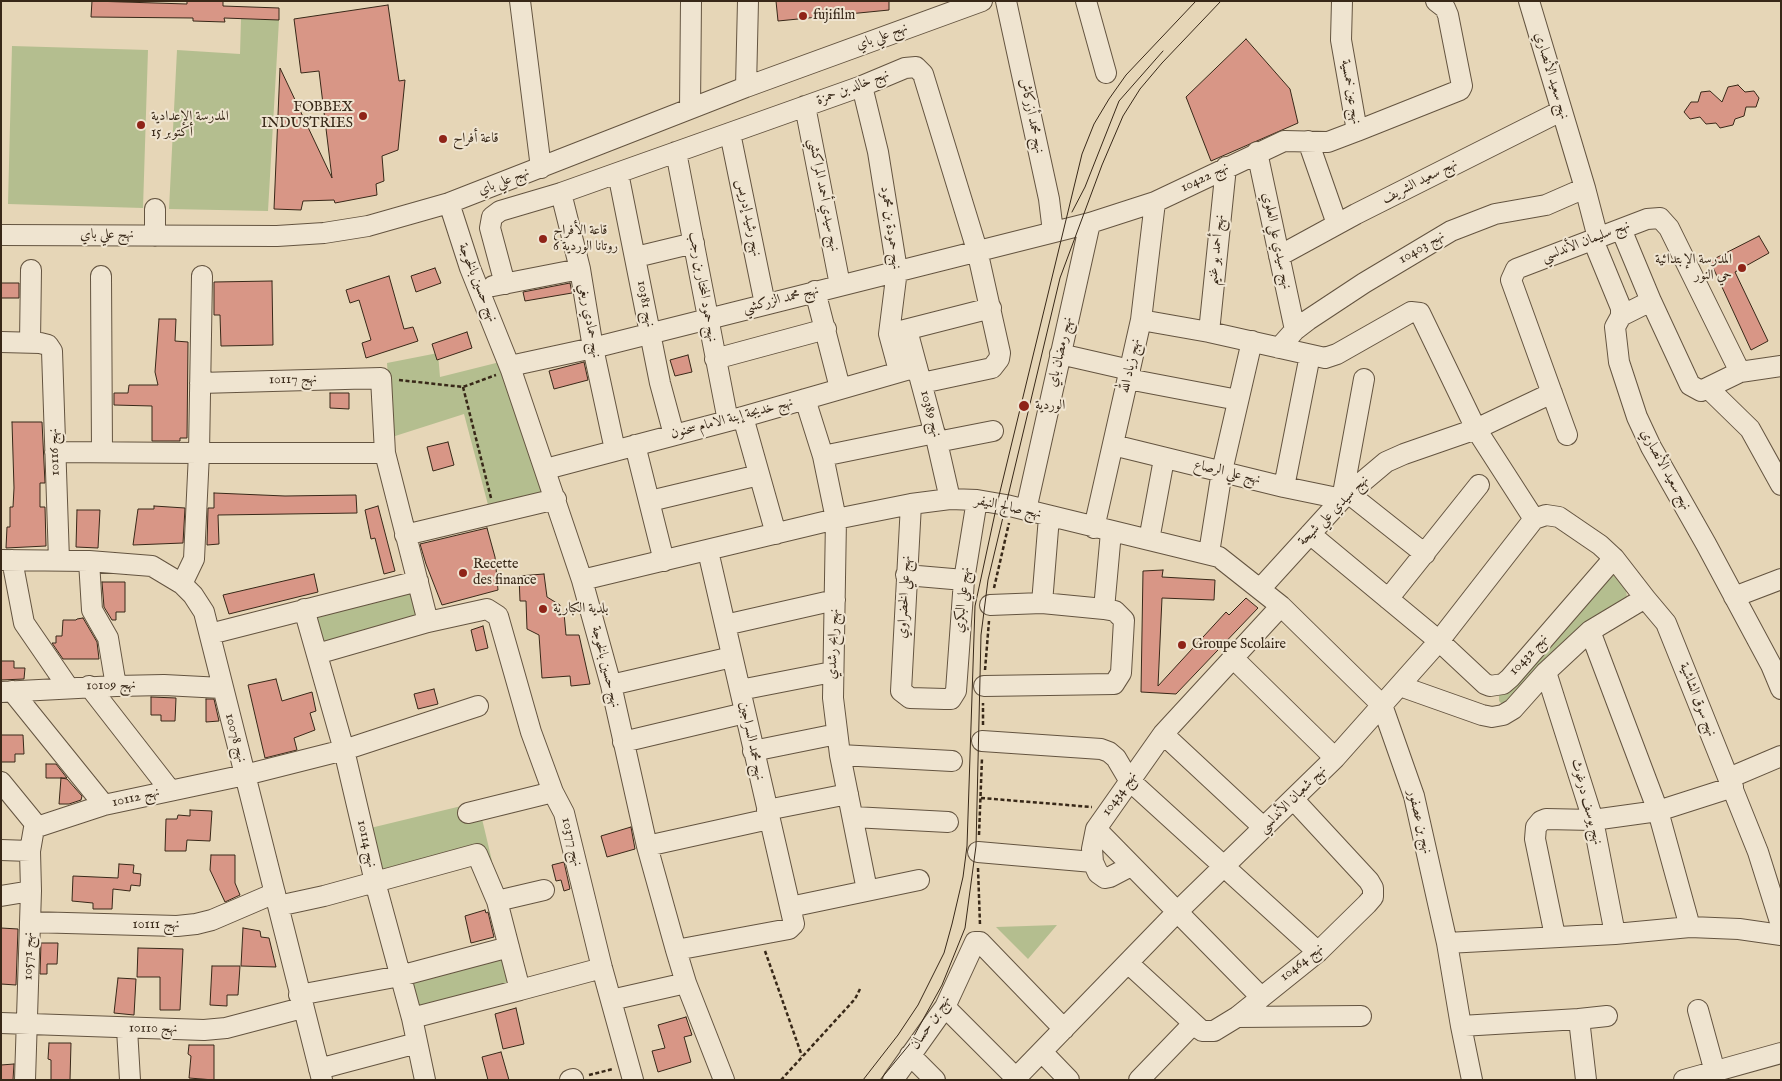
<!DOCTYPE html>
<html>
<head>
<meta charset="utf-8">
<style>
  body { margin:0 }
  #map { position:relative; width:1782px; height:1081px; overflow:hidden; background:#e6d6b7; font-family:"IM FELL English",serif }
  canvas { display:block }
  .frame { position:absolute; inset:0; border:2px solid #382818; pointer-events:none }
</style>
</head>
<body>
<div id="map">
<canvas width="1782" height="1081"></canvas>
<div class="frame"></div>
</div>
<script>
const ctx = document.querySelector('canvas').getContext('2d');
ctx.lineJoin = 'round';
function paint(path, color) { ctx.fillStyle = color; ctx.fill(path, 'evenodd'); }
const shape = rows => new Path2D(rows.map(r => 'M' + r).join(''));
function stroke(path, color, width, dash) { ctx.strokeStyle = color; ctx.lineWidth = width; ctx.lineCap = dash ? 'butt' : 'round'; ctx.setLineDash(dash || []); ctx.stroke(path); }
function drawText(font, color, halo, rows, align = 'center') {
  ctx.font = font + ' "IM FELL English",Amiri,serif'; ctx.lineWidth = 4; ctx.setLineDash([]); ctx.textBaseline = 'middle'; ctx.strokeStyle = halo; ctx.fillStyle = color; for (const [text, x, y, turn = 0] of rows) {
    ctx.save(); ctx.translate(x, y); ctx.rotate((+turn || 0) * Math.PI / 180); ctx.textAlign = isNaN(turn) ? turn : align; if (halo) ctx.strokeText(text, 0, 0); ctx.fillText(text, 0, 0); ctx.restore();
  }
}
const green = shape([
  [241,19,279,20,268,211,169,209,177,50,240,54],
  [12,46,148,50,143,208,8,204],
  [438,353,440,377,504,361,553,506,492,520,464,414,392,437,387,363],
  [1614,564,1624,577,1627,597,1585,622,1503,705,1499,701,1499,696],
  [427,583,439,627,315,660,304,617],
  [478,802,492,861,372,890,358,831],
  [1057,925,1028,959,996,927],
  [516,938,530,996,408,1026,394,968]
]);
const building = shape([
  [92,1,187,4,187,1,223,1,223,6,279,8,279,20,224,18,225,22,193,21,193,18,91,17,92,1],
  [776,1,889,1,889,10,778,21,776,1],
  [388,5,399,81,405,80,398,150,382,156,384,181,376,184,377,195,335,203,334,200,303,201,301,210,274,209,280,68,332,178,319,71,301,73,294,19,388,5],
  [1246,39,1290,89,1298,123,1211,161,1186,97,1246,39],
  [1738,85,1745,92,1754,91,1759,98,1756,107,1746,107,1744,116,1735,119,1733,125,1720,128,1716,123,1706,124,1700,117,1690,119,1684,112,1691,102,1698,102,1701,92,1710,91,1722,102,1728,87,1738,85],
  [1759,236,1769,253,1735,272,1768,341,1751,350,1710,261,1759,236],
  [435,268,441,283,416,292,411,276,435,268],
  [389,276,404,329,413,327,418,341,366,358,362,343,371,340,359,300,350,303,346,290,389,276],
  [272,281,273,345,221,346,220,315,214,315,214,282,272,281],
  [1,283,19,283,19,298,1,298,1,283],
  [570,283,572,293,525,301,523,292,570,283],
  [159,319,176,319,175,341,188,342,187,438,180,438,180,441,152,441,152,406,114,405,114,393,128,393,129,385,158,385,155,372,159,319],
  [467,332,472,348,437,360,432,344,467,332],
  [688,355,692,372,675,376,670,360,688,355],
  [584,362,588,380,554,389,549,371,584,362],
  [330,393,349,393,349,409,330,408,330,393],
  [12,422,42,422,45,483,40,483,40,507,45,507,46,546,6,548,7,527,10,527,10,507,13,507,14,488,12,422],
  [448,442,454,465,433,471,427,447,448,442],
  [214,493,285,496,356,495,357,513,218,515,219,544,207,545,208,508,214,508,214,493],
  [154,506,185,508,183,543,133,545,138,509,154,509,154,506],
  [378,506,395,571,384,574,375,538,371,539,365,510,378,506],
  [77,510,100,510,98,548,76,547,77,510],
  [487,528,495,557,498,590,442,605,426,564,420,544,487,528],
  [1163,570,1162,577,1215,580,1214,600,1162,598,1158,686,1226,612,1229,615,1246,598,1258,608,1176,694,1141,692,1143,571,1163,570],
  [314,574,318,592,229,614,223,595,314,574],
  [544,574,547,597,560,605,559,612,564,613,566,635,579,635,590,684,571,686,570,676,542,678,539,635,527,629,526,601,520,601,519,576,544,574],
  [102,582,125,582,125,612,116,612,116,620,112,620,104,607,102,582],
  [83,618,97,642,99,659,63,659,52,643,56,643,56,636,62,636,63,620,76,620,77,619,83,618],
  [483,626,488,648,476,651,471,630,483,626],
  [1,661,14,661,14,668,25,668,24,679,1,680,1,661],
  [276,679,282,701,312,692,316,711,310,713,315,730,294,738,297,750,265,758,248,685,276,679],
  [434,689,438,704,418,709,414,694,434,689],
  [151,697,176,698,175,721,161,721,161,715,151,715,151,697],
  [206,699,214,699,219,721,206,722,206,699],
  [1,735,23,735,24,754,15,754,15,762,1,762,1,735],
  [46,764,56,764,67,778,46,778,46,764],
  [61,778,67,779,82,796,81,800,69,804,59,804,61,778],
  [190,810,212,811,210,841,187,840,186,851,165,851,166,819,177,819,178,815,190,816,190,810],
  [631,827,635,849,607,857,601,836,631,827],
  [211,855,235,855,235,883,240,895,225,902,210,870,211,855],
  [564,862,570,889,564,891,561,880,556,881,552,865,564,862],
  [119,864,134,865,133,873,141,874,140,886,131,885,130,891,113,889,112,909,93,909,93,903,72,901,73,876,118,878,119,864],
  [485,910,486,913,488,912,494,937,471,943,465,916,485,910],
  [1,928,18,929,16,985,1,984,1,928],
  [243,928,260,931,261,937,269,938,276,967,241,966,243,928],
  [41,943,58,943,57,964,47,964,47,974,40,974,41,943],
  [138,948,183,949,180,1010,160,1010,160,977,137,977,138,948],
  [212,966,240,966,238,995,227,995,227,1006,210,1005,212,966],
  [118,978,136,979,134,1015,114,1013,118,978],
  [516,1008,524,1044,503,1049,495,1014,516,1008],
  [686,1017,692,1035,684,1037,691,1062,658,1072,652,1051,665,1048,658,1025,686,1017],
  [49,1043,71,1043,70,1080,51,1080,51,1060,48,1059,49,1043],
  [189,1045,214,1045,214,1080,189,1078,191,1056,188,1054,189,1045],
  [501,1052,509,1080,488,1080,482,1057,501,1052],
  [14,1064,13,1080,1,1080,1,1065,14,1064]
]);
const path = shape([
  [399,380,463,387,496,375],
  [463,387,491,498],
  [994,588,1009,523],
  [985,670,989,621],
  [983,725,983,703],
  [981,798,1092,807],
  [979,835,982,758],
  [978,868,980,925],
  [765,951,802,1056],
  [589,1075,613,1069],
  [781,1080,855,999,860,989]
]);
const minor = shape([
  [520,1,541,168],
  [1006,1,1049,199,1053,232],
  [1086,1,1106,73],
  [1342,1,1341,40,1357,131,1460,90,1462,86,1448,15,1445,8,1436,1],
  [1529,1,1585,188,1598,238],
  [862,86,878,152,897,270,889,334,899,371],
  [746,87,748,1],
  [805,106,840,285],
  [690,108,691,1],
  [730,133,765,304],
  [1308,141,1337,224],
  [676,152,728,421],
  [1257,152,1295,330],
  [618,173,660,383,674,435],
  [561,193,580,269,593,348,615,450],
  [449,203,470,268,511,370,582,580,611,685,647,846,676,950,686,983,724,1080],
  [1621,229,1651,301,1621,316],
  [1,235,277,236,324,233,368,226,449,203,746,87,982,1],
  [155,236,155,209],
  [1593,240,1621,308,1621,316,1615,327,1619,362,1637,417,1651,447,1706,544,1771,665,1781,689],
  [1279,256,1356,214,1561,111],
  [636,257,694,243],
  [101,276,102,452],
  [505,284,490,228,492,217,500,211,561,193,862,86,905,68,916,67,923,74,977,250,1000,353,999,359,992,368,922,383],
  [493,286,580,269],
  [815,291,840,388],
  [1651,301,1690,385,1701,391,1740,372,1781,366],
  [1141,320,1209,332,1325,358,1337,354,1411,312,1420,313,1476,429,1534,519],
  [907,330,937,442,950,499],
  [1209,332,1226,167],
  [893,333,991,308],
  [1,342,40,343,48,345,52,351,59,560],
  [30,342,31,270],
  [1279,348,1295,330,1308,320,1364,283,1451,231,1495,214,1546,205,1585,188],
  [1060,354,1130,370],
  [715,359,826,329],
  [510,366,593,348,1090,223,1155,202,1284,141,1328,142,1357,131],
  [1128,379,1238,400],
  [1708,388,1750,429,1781,485],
  [805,399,823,456,836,519,833,698,840,755,867,890],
  [743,417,776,534],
  [1567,435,1511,280,1516,269,1647,219,1660,218,1669,228,1740,372],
  [937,442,993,431],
  [635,445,664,561],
  [1113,445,1284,487,1342,499,1364,379],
  [55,452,199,453,202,276],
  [385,453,428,622],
  [823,456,935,433],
  [546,469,743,417,917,367],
  [1284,487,1310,355],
  [1348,493,1425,554],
  [650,501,759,475],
  [911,504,901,691,910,698,945,699,951,699,956,691,964,580,977,500],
  [1026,510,1090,223],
  [1094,528,1141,320,1155,202],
  [405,535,556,499],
  [1149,540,1164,459],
  [1209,553,1222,471,1252,341],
  [1614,558,1645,598],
  [1,560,89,561,152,566,182,584,193,595,204,612,322,1080],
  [12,560,24,623,68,687],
  [89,561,92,610,108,638,116,686],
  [906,575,964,580],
  [582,580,836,519,911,504,950,499,977,500,1006,505,1219,557,1281,606,1382,705,1414,796,1447,943,1461,1026],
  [182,584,194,559,199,453,385,453,381,378,200,383],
  [1260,589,1342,499,1386,462,1404,454,1476,429,1552,393],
  [1734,597,1781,579],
  [1388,599,1479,485],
  [1042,603,1049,517],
  [990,605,1042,603,1104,609,1111,532],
  [304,609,344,750,375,882,412,1018,425,1080],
  [725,625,835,600],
  [1590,631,1658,811,1690,927],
  [210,634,418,581],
  [317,654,428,622,487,609,498,616,531,732,553,792,564,813,602,968,633,1080],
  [1233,658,1335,758],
  [1546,672,1593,820,1615,934],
  [611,685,732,657],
  [89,686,170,790],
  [984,686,1114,684,1121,673,1124,620,1115,611,1104,609],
  [1400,686,1482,715,1492,717,1503,715,1513,709,1546,672,1590,631,1645,598,1666,623,1758,852,1781,925],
  [740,690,832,672],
  [12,691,104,805],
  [1,692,116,686,164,685,222,688],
  [1163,734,1264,828],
  [982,741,1101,749,1109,752,1116,758,1129,780,1318,952],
  [623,742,745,713],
  [753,751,837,734],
  [840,755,952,761],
  [1729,778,1781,756],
  [1,782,37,826],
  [767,810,848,794],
  [468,813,553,792],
  [853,817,948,822],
  [1096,829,1092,849,1093,862,1098,873,1105,878,1110,877,1131,866],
  [647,846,769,819],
  [1,850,30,851],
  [978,852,1093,862],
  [1,896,31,891],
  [497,901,544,890],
  [278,906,324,896,477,854,497,901,520,990,602,968],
  [790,907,919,880],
  [30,922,177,926,196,924,212,920,275,893],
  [1555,936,1535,839,1536,827,1541,821,1546,819,1593,820,1658,811,1733,787],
  [1447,943,1615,934,1690,927,1739,929,1781,935],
  [676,950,789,929,794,924,708,551],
  [1128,963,1202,1031,1214,1031,1237,1017,1318,952,1367,904,1373,897,1373,888,1369,881,1294,800],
  [299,995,400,976,509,947],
  [1261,997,1096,829,1163,734,1281,606],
  [611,1000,686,983],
  [945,1007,1016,1078],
  [1698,1010,1715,1072],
  [1237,1017,1361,1016],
  [412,1018,520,990],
  [1,1023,204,1030,226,1028,302,1008],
  [127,1029,130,1080],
  [1042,1052,1069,1080],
  [910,1055,935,1080],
  [319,1069,417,1043],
  [25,1080,31,891,30,851,34,828,104,805,245,775,344,750,478,706],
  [570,1080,573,1079],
  [893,1080,945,1007,975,942,980,942,1064,1029],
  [1014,1080,1178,911,1335,758,1439,641,1534,519,1546,515,1559,517,1600,545,1614,558,1510,678,1503,684,1490,686,1485,684,1439,641,1310,534],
  [1139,1080,1193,1024],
  [1472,1080,1461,1026,1579,1019],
  [1586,1080,1579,1019,1607,1016],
  [1684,1080,1781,1053]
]);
const tram = shape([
  [1072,212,1085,187,1119,101,1163,51],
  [863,1080,898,1035,918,1005,944,953,952,924,963,877,967,846,975,606,997,504,1082,154,1094,124,1109,99,1126,75,1196,1],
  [880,1080,909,1045,942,985,965,928,976,846,981,635,988,580,1060,278,1102,165,1123,116,1140,89,1162,63,1221,1]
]);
const markers = [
  [803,16,5,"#8f2418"],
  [363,116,5,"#8f2418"],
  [141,125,5,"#8f2418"],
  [443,139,5,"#8f2418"],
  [543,239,5,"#8f2418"],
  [1742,268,5,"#8f2418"],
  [1024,406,6,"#8f2418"],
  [463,573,5,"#8f2418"],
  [543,609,5,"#8f2418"],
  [1182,645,5,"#8f2418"]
];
const poiNames = [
  ["fujifilm",813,16],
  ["FOBBEX",353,108,"right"],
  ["INDUSTRIES",353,124,"right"],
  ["المدرسة الإعدادية",151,117],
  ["15 أكتوبر",151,133],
  ["قاعة أفراح",453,139],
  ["قاعة الأفراح",553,231],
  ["روتانا الوردية 6",553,247],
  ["المدرسة الإبتدائية",1732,260,"right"],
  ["حي النور",1732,276,"right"],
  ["الوردية",1035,406],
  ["Recette",473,565],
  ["des finance",473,581],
  ["بلدية الكبارية",553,609],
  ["Groupe Scolaire",1192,645]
];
const streetNames = [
  ["نهج علي باي",882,37,-20],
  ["نهج سعيد الأنصاري",1551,76,73],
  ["نهج خالد بن حمزة",853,88,-21],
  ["نهج عين خمسية",1350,92,80],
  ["نهج محمد أزركاش",1031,116,78],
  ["نهج 10422",1205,178,-26],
  ["نهج علي باي",504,182,-21],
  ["نهج سعيد الشريف",1420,182,-27],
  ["نهج سيدي أحمد المراكشي",823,195,79],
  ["نهج رشيد إدريس",748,218,78],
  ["نهج حمودة بن محمود",890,228,82],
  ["نهج علي باي",107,235],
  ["نهج سيدي علي العلوي",1276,241,78],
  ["نهج سليمان الأندلسي",1586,242,-21],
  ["نهج 10403",1422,248,-31],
  ["نهج أحمد بو غنيم",1217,250,-84],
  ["نهج حسين بالخوجة",477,283,68],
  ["نهج حمود المختار بن رجب",702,287,80],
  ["نهج محمد الزركشي",781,300,-14],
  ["نهج 10381",645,304,79],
  ["نهج حمادي ريغي",589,321,80],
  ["نهج رمضان باي",1061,352,-77],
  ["نهج زياد الله",1131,366,-78],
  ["نهج 10117",293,380,-1],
  ["نهج 10389",930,414,75],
  ["نهج خديجة إبنة الامام سحنون",732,419,-15],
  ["نهج 10116",55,452,-92],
  ["نهج سعيد الأنصاري",1665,470,61],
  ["نهج علي الرصاع",1227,473,13],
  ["نهج صالح النيفر",1008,508,12],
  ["نهج سيدي علي شيحة",1334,511,-45],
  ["نهج علي الخضراوي",905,597,-87],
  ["نهج علي البكري",963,600,-84],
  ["نهج رابح رشدي",834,644,-88],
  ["نهج 10432",1529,655,-48],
  ["نهج حسين بالخوجة",605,667,76],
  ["نهج 10109",111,686,-1],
  ["نهج سوق الشاشية",1697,700,68],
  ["نهج 10078",235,738,75],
  ["نهج محمد السراجين",751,741,78],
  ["نهج 10434",1120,794,-55],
  ["نهج 10112",136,798,-13],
  ["نهج شعبان الأندلسي",1293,800,-45],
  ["نهج يوسف درغوث",1586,802,75],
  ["نهج بن عصفور",1419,822,76],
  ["نهج 10377",571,842,76],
  ["نهج 10114",366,844,77],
  ["نهج 10111",156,925],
  ["نهج 10571",29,956,-89],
  ["نهج 10464",1302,963,-39],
  ["نهج بن حسان",931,1023,-57],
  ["نهج 10110",153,1029,1]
];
paint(green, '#b4be8f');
paint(building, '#d89686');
stroke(building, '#382818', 1);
stroke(minor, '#645440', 22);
stroke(path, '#382818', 2.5, [4, 2.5]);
stroke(minor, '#efe4d0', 20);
stroke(tram, '#382818', 1);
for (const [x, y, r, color] of markers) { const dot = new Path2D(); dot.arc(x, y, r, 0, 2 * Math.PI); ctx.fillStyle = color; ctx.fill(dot); stroke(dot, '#efe4d0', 2); }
drawText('14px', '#382818', '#efe4d0', poiNames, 'left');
drawText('14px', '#382818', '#efe4d0', streetNames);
</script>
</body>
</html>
